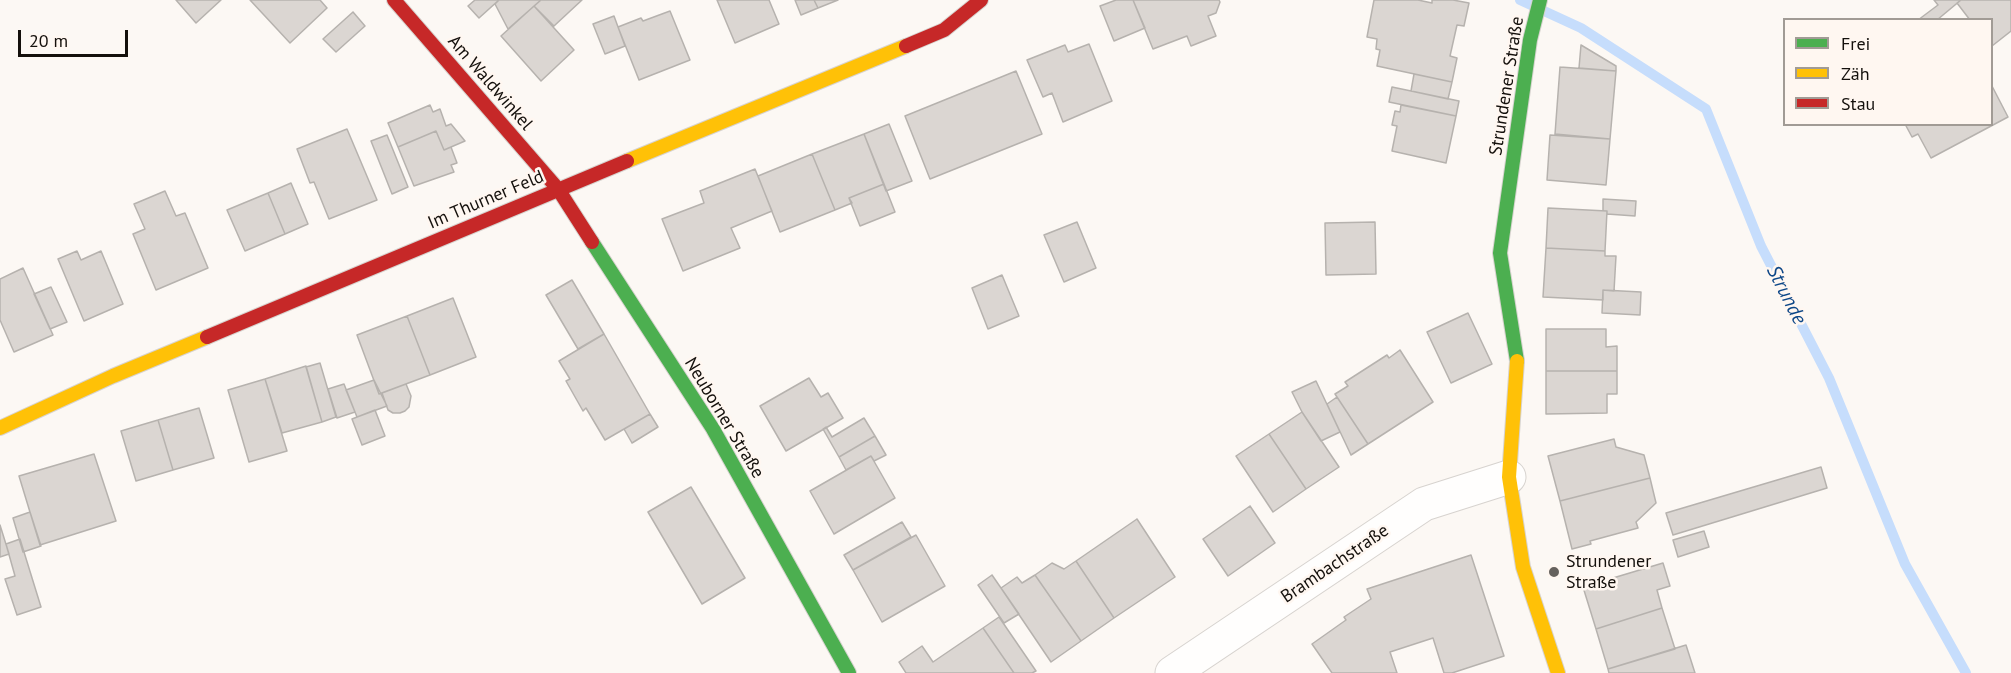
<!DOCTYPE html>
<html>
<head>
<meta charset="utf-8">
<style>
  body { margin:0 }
  #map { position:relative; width:2011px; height:673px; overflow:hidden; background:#fcf8f4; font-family:"PT Sans",sans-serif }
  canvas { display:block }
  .legend { position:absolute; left:1783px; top:18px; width:210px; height:108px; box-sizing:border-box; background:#fff7f1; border:2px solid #a19b95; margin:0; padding:8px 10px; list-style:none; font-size:18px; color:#14100c }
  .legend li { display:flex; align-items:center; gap:12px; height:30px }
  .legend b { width:30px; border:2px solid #a19b95 }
  .scale { position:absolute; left:18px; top:30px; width:110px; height:27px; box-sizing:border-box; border:3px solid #14100c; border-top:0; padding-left:8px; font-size:18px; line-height:21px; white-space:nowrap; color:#14100c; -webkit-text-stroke:4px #fff7f1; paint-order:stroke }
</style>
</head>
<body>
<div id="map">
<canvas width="2011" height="673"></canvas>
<ul class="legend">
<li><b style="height:8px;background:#4caf50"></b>Frei</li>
<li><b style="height:8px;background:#ffc107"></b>Zäh</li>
<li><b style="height:8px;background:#c62828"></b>Stau</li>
</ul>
<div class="scale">20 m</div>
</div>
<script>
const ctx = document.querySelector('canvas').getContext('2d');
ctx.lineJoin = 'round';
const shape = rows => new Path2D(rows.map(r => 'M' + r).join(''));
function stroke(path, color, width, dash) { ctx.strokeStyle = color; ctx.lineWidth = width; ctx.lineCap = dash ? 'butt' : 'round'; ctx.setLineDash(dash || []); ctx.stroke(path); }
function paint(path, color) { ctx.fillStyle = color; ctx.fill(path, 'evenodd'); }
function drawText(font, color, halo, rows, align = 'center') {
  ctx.font = font + ' "PT Sans",sans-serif'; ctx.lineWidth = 5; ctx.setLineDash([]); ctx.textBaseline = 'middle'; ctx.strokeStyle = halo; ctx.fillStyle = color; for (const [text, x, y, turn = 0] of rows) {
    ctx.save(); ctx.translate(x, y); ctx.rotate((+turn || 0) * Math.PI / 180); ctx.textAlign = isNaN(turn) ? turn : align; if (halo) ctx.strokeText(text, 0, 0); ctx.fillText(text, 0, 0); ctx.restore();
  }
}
const stream = shape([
  [1520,0,1581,28,1706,109,1761,246,1829,378,1905,564,1966,673]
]);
const building = shape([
  [176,0,221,0,196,23,176,0],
  [250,0,320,0,327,8,290,43,250,0],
  [475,0,499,0,479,18,468,6,475,0],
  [499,0,541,0,508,29,495,4,499,0],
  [541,0,582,0,554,26,534,6,541,0],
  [717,0,769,0,779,24,735,43,717,0],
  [795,0,814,0,818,8,801,15,795,0],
  [814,0,838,0,818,8,814,0],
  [1116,0,1133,0,1145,28,1114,41,1100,6,1116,0],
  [1133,0,1219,0,1220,2,1216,13,1208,16,1216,36,1191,46,1187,36,1153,49,1133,0],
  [1374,0,1418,0,1432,3,1432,0,1453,0,1469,3,1464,26,1457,25,1450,56,1457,58,1452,82,1377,66,1380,50,1376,49,1377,39,1367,37,1374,0],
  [1934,0,1961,0,1937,20,1918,20,1938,5,1934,0],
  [1961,0,2011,0,2011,31,1992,46,1992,20,1970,20,1957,3,1961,0],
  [534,6,574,50,541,81,501,36,534,6],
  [670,11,690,60,639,80,618,27,641,18,643,21,670,11],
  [353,12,365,26,336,52,323,39,353,12],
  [614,16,625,46,605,54,593,24,614,16],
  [1089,44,1112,101,1063,122,1052,93,1043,97,1027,60,1065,45,1068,52,1089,44],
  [1581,45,1616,66,1616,71,1579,68,1581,45],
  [1560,67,1616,71,1610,139,1555,134,1560,67],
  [1016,71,1042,134,930,179,905,116,1016,71],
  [1414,74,1452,82,1448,99,1411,91,1414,74],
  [1992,86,2008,117,1931,158,1918,134,1912,137,1905,124,1992,124,1992,86],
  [1392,87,1459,101,1456,116,1389,102,1392,87],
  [430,105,433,112,440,109,446,126,451,124,465,141,444,150,436,131,398,147,388,123,430,105],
  [1401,105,1456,116,1446,163,1392,151,1397,126,1392,125,1395,111,1400,112,1401,105],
  [889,124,912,181,886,191,864,134,889,124],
  [347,129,377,200,329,219,314,182,310,183,297,149,347,129],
  [436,131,444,150,451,147,457,163,451,165,454,172,414,186,398,147,436,131],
  [864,134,884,184,849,198,852,203,835,210,812,154,864,134],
  [387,135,408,187,392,194,371,141,387,135],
  [1550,135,1610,139,1606,185,1547,180,1550,135],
  [812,154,835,210,780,232,758,176,812,154],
  [755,169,772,211,731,228,740,248,683,271,662,219,704,203,700,191,755,169],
  [291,183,308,224,285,234,268,193,291,183],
  [884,184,895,212,860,226,849,198,884,184],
  [165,191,176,216,185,213,208,268,156,290,133,234,145,229,134,204,165,191],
  [268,193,285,234,245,251,227,210,268,193],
  [1603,199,1636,201,1635,216,1607,214,1607,211,1603,211,1603,199],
  [1548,208,1607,211,1605,251,1546,248,1548,208],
  [1077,222,1096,268,1064,282,1044,235,1077,222],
  [1375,222,1376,274,1326,275,1325,223,1375,222],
  [1546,248,1605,251,1605,256,1616,256,1614,291,1603,290,1603,300,1543,297,1546,248],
  [77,251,81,260,101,251,123,304,84,321,58,259,77,251],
  [23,268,53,335,14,352,0,320,0,279,23,268],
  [1002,275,1019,316,988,329,972,288,1002,275],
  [572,280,604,334,578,349,546,295,572,280],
  [51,287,67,322,50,329,34,294,51,287],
  [1603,290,1641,292,1640,315,1602,313,1603,290],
  [453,298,476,357,430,375,407,316,453,298],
  [1468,313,1492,364,1451,383,1427,332,1468,313],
  [407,316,430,375,379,394,357,335,407,316],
  [1546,329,1606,329,1606,347,1617,346,1617,371,1546,371,1546,329],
  [604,334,650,414,605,440,586,408,583,411,566,381,570,379,559,361,604,334],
  [1400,350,1433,402,1368,444,1335,394,1348,386,1345,382,1387,355,1389,358,1400,350],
  [320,363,336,417,322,422,306,367,320,363],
  [306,366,322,422,282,433,265,379,306,366],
  [1546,371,1617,371,1617,394,1607,394,1607,413,1546,414,1546,371],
  [809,378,821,397,828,393,843,418,786,451,760,406,809,378],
  [265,379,287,451,249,462,228,390,265,379],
  [374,380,387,406,357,417,346,390,374,380],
  [1316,381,1340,432,1321,441,1302,412,1292,392,1316,381],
  [344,384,355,412,337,418,328,389,344,384],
  [406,384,411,396,409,407,405,411,400,413,393,413,388,410,382,393,406,384],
  [1337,397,1368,444,1351,455,1327,404,1337,397],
  [199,408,214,458,173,470,158,420,199,408],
  [375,410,385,436,362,445,352,419,375,410],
  [1302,412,1339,467,1306,489,1269,434,1302,412],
  [650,414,658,427,632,443,624,429,650,414],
  [864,418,875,436,839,457,823,429,826,427,832,437,864,418],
  [158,420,173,470,136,481,121,431,158,420],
  [1269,434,1306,489,1273,512,1236,456,1269,434],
  [875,436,886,455,874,461,871,456,846,470,839,457,875,436],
  [1614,439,1616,447,1644,455,1650,478,1560,501,1548,456,1614,439],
  [94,454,116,521,40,545,19,476,94,454],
  [871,456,895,498,834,534,810,491,871,456],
  [1821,467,1827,488,1673,535,1666,513,1821,467],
  [1650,478,1656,503,1636,522,1638,528,1590,541,1591,544,1572,549,1560,501,1650,478],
  [691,487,745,578,702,604,648,512,691,487],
  [1250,506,1275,543,1228,576,1203,539,1250,506],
  [30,512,41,546,23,552,13,518,30,512],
  [1137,519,1175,577,1114,618,1076,561,1137,519],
  [902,522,911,537,853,570,844,555,902,522],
  [0,525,9,554,0,557,0,525],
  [1704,531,1709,547,1678,557,1673,540,1704,531],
  [916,535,945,586,882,622,853,570,916,535],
  [20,539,41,607,17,615,5,579,15,576,6,544,20,539],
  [1471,555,1504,656,1452,673,1444,673,1433,638,1390,652,1397,673,1332,673,1312,644,1346,620,1344,617,1371,599,1367,589,1471,555],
  [1076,561,1114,618,1081,641,1035,575,1052,563,1064,569,1076,561],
  [1663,563,1670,586,1657,590,1662,608,1596,629,1583,587,1663,563],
  [992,575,1019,614,1004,623,978,585,992,575],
  [1035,575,1081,641,1051,662,1001,588,1017,577,1022,583,1035,575],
  [1662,608,1675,649,1608,669,1596,629,1662,608],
  [999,617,1036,671,1032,673,1014,673,983,628,999,617],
  [983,628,1014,673,906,673,899,662,922,646,933,662,983,628],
  [1686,645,1695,673,1609,673,1608,669,1686,645]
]);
const street = shape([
  [1172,673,1424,504,1509,477]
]);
const fast = shape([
  [592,242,713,429,849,673],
  [1517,361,1500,253,1530,40,1540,0]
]);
const slow = shape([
  [627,161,906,46],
  [1517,361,1509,477,1523,567,1558,673],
  [0,428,113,376,207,337]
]);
const jam = shape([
  [394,0,558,189,592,242],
  [906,46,944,30,981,0],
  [207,337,627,161]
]);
const markers = [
  [1554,572,6,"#65615d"]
];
const streetNames = [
  ["Am Waldwinkel",490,83,49],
  ["Strundener Straße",1507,86,-81],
  ["Im Thurner Feld",486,200,-23],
  ["Neuborner Straße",724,418,59],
  ["Brambachstraße",1335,564,-34]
];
const poiNames = [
  ["Strundener",1566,562],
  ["Straße",1566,583]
];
const waterNames = [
  ["Strunde",1786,295,63]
];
stroke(stream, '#c6ddfc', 10);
paint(building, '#dbd6d2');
stroke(building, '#b6b2ae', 1.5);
stroke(street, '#d7d3cf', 35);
stroke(fast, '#d7d3cf', 16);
stroke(slow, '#d7d3cf', 16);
stroke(jam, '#d7d3cf', 16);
stroke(street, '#fffefd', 33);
stroke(fast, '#4caf50', 14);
stroke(slow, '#ffc107', 14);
stroke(jam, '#c62828', 14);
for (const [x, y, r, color] of markers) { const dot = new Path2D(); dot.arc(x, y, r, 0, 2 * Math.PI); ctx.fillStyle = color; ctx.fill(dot); stroke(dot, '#fff7f1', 2); }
drawText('18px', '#14100c', '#fff7f1', streetNames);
drawText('18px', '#14100c', '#fff7f1', poiNames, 'left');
drawText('italic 20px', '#0d4788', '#fff7f1', waterNames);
</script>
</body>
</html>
